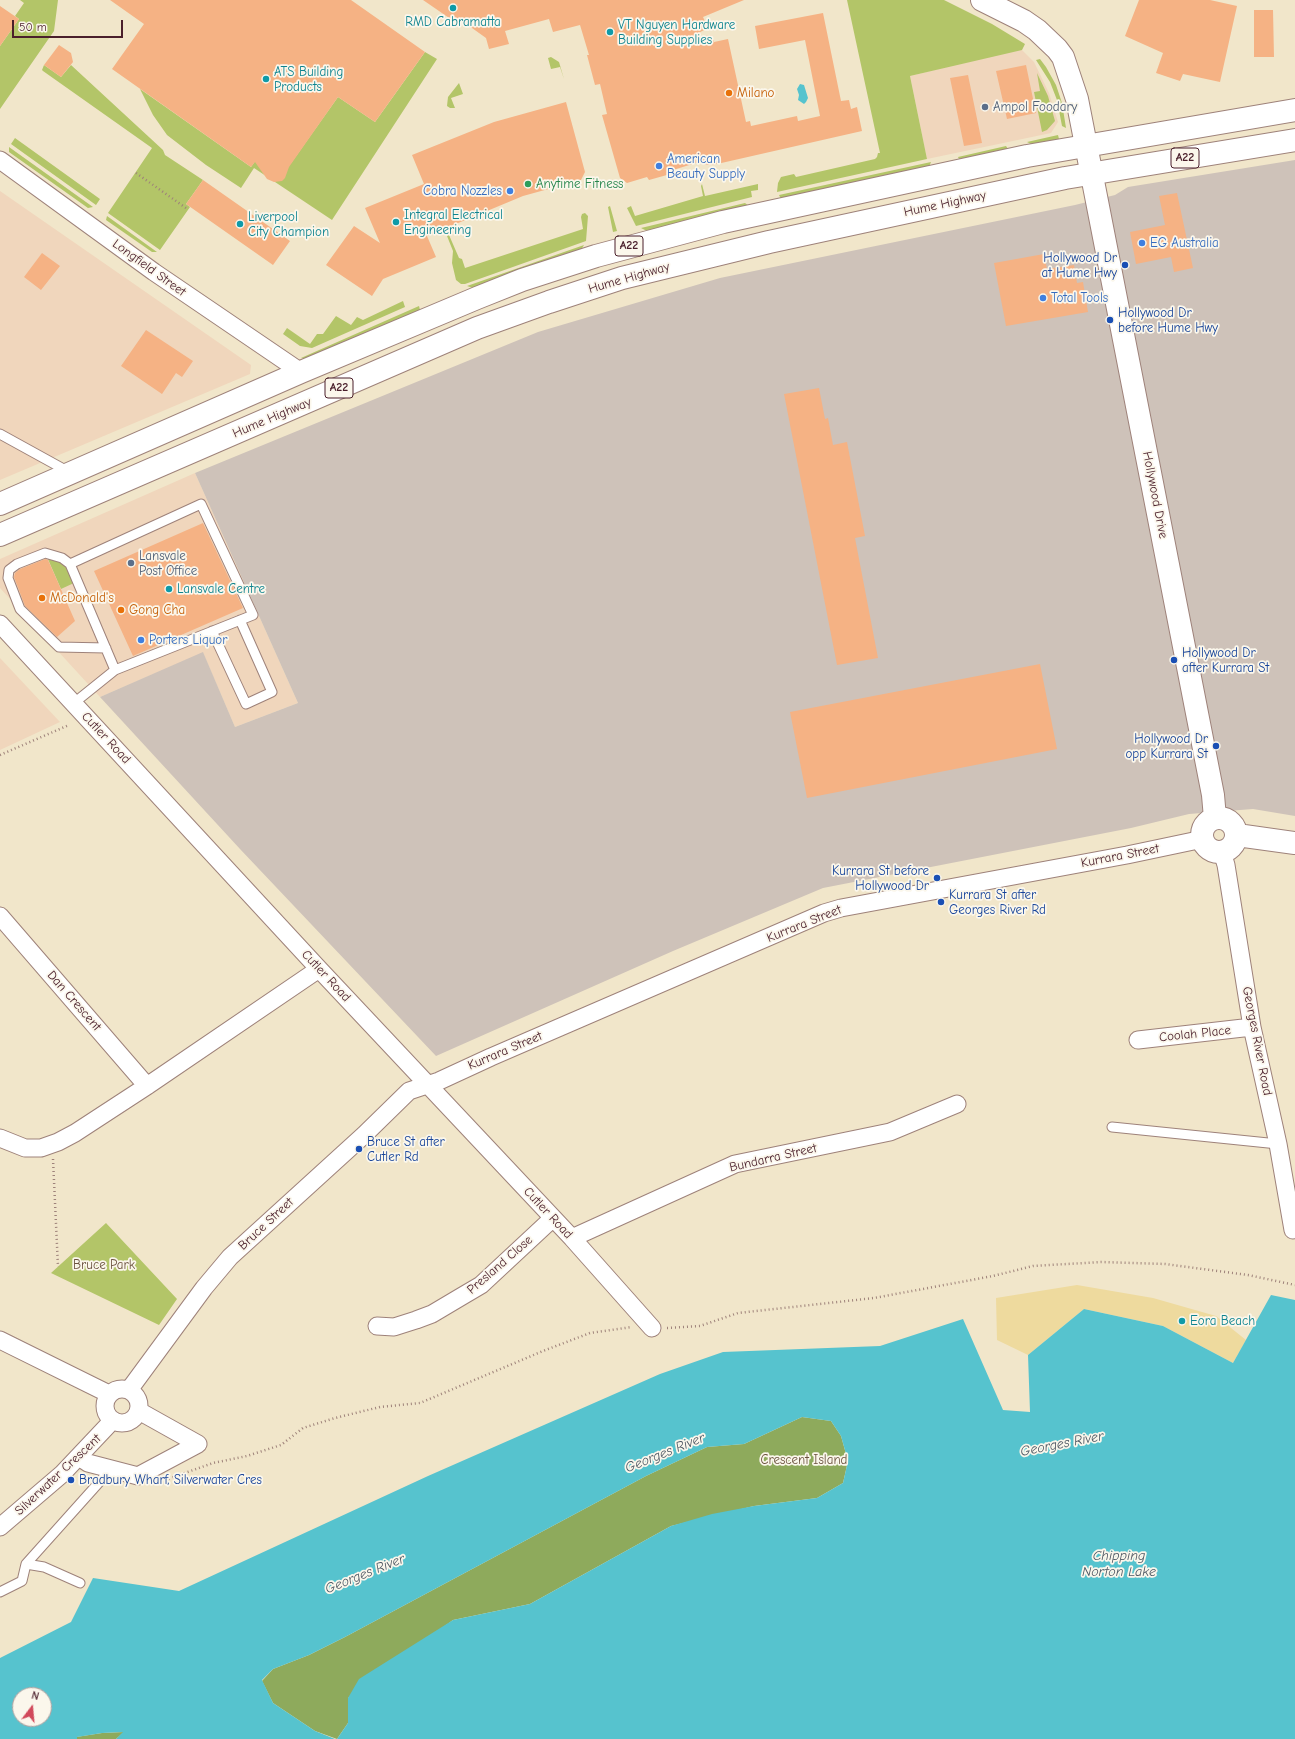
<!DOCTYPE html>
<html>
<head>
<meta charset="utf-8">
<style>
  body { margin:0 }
  #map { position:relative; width:1295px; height:1739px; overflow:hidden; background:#f1e6ca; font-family:"Comic Neue",sans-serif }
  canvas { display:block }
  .north { position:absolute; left:12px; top:1687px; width:40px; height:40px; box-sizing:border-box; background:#fbf7ec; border:1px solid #b4a19f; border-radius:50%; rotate:16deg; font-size:11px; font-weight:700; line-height:16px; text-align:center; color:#4a1f2b }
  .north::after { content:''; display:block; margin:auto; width:14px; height:18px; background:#d1495b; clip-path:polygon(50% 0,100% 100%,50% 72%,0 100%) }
  .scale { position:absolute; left:12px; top:20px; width:111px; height:18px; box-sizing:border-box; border:2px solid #4a1f2b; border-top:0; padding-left:5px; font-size:12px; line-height:14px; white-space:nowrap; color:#4a1f2b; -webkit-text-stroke:3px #fbf7ec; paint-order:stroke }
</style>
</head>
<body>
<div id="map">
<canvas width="1295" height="1739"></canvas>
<div class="north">N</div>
<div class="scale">50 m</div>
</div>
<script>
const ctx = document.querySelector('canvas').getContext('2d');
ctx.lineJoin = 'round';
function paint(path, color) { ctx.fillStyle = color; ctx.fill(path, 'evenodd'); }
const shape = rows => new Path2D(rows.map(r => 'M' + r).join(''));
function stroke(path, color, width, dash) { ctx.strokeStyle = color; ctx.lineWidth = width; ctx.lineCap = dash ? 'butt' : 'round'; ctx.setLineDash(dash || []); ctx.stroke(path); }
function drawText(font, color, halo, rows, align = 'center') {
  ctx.font = font + ' "Comic Neue",sans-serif'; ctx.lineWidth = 3.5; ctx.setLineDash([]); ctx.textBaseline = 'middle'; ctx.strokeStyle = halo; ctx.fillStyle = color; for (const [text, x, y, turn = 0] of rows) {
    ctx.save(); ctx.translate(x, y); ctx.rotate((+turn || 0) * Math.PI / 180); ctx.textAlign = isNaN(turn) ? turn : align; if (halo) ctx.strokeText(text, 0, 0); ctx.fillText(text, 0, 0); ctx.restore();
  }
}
const built = shape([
  [1019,49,1022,50,1034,62,1049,93,1058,122,1051,133,927,159,910,76],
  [0,191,251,365,250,374,0,480],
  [195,473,298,703,235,727,203,653,100,697,0,588,0,559],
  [0,658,60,722,0,750]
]);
const industrial = shape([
  [1295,160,1295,816,1253,809,1189,814,1131,828,823,888,673,951,436,1056,240,849,100,697,203,652,235,727,298,703,195,473,538,332,720,278,1075,205,1115,195,1128,187]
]);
const green = shape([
  [20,0,58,0,54,31,0,109,0,46,19,19,15,16,24,3],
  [847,0,944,0,992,24,1025,44,1022,50,910,76,927,159,777,192,778,183,781,177,794,174,796,177,875,159,877,157,878,153,880,153],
  [425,52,437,59,332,220,254,168,241,188,206,165,167,135,153,115,140,89,251,167,266,145,291,163,338,97,375,122],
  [551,57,559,62,564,79,560,67,551,69,548,58],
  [1040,59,1046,67,1056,85,1062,103,1066,128,1062,126,1057,100,1050,82,1036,60],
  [44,65,61,77,71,65,163,150,165,155,203,180,186,204,190,207,160,250,108,213,152,148,43,71,42,70],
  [1037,73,1048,96,1055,121,1047,130,1042,132,1034,92,1040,91],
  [459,83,463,94,451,98,455,108,450,108,447,106,448,97],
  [1058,135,1059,139,1031,144,1027,142],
  [15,138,100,199,96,205,11,144],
  [1006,146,1008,149,959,159,958,157],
  [9,147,93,207,88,208,9,152],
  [931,162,929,167,781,199,779,195],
  [702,184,705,196,758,184,758,190,751,191,752,197,636,226,627,208,631,206,635,216,703,196,701,186],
  [745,203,749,206,647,231,641,228],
  [610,206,617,231,613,232,608,207],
  [585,213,588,216,586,241,465,284,461,284,456,280,452,263,453,251,447,236,449,235,459,258,462,259,465,268,583,229,581,217,582,214],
  [107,216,157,252,152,252,106,220],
  [584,245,581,250,473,288,467,286],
  [403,301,405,307,312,348,300,346,283,334,287,328,310,344,317,334,323,334,336,316,351,325,357,317,363,320],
  [419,306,420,310,369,332,306,359,301,358],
  [47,557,64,561,74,583,61,589],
  [106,1223,177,1299,159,1325,51,1273]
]);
const forest = shape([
  [802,1417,831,1421,841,1436,848,1461,843,1483,817,1498,754,1506,671,1526,530,1604,453,1620,348,1698,348,1723,337,1739,315,1731,273,1703,262,1681,273,1669,309,1655,345,1637,646,1476,707,1447,744,1444],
  [124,1732,116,1739,77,1739,76,1737,102,1733]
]);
const sand = shape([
  [1077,1285,1153,1298,1216,1316,1246,1340,1233,1363,1163,1326,1084,1309,1028,1355,997,1340,996,1298]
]);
const water = shape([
  [800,84,804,85,808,98,806,102,804,104,798,100,799,95,797,89],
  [1271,1295,1295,1300,1295,1739,337,1739,348,1723,348,1698,359,1679,453,1620,530,1604,671,1526,712,1514,754,1506,817,1498,843,1483,848,1461,841,1436,831,1421,802,1417,744,1444,707,1447,646,1476,345,1637,309,1655,273,1669,262,1680,273,1703,315,1731,335,1739,116,1739,123,1732,102,1733,77,1737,77,1739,0,1739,0,1658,71,1622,93,1578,179,1591,428,1476,660,1374,723,1352,880,1346,963,1319,1003,1410,1030,1412,1028,1355,1084,1309,1163,1326,1233,1363],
  [20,1695,44,1695,44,1719,20,1719]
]);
const building = shape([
  [110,0,351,0,425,52,375,122,338,97,289,167,285,178,282,181,274,182,267,179,255,162,251,167,112,69,144,24],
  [423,0,744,0,703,17,708,28,685,40,711,35,714,42,728,39,746,122,750,121,751,126,797,116,798,121,820,116,805,40,759,49,755,26,823,13,841,101,849,100,851,109,857,107,862,131,717,164,708,165,699,162,673,170,674,173,649,180,647,177,627,183,620,178,602,115,607,114,600,84,595,85,587,55,589,55,580,25,553,32,549,19,505,31,509,44,489,49,486,38,458,18,455,22],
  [1139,0,1210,0,1237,6,1220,82,1183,74,1180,81,1156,73,1163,53,1125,36],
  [0,6,19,19,0,46],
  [1254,10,1273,10,1274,57,1254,57],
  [59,45,71,53,73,62,61,77,44,65],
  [1026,65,1036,113,1007,119,996,71],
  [968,75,982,143,964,146,950,78],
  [566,102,585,172,581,180,523,196,427,236,436,257,383,279,372,296,326,265,354,226,380,243,365,208,424,184,412,155,494,122],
  [203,180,290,241,273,265,186,204],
  [1177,193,1193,268,1174,272,1171,257,1136,264,1130,232,1165,225,1159,196],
  [42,253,60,266,41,290,24,277],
  [1044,254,1047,269,1074,265,1077,283,1083,282,1088,312,1006,326,994,263],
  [146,330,193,361,182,377,176,373,162,394,121,366],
  [819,388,825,419,828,418,833,445,847,442,865,536,855,538,878,658,837,665,784,394],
  [203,523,243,608,133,656,94,571],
  [45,559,48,560,75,621,57,637,25,606,14,577,15,573,20,569],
  [1040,664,1057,749,807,798,790,712]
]);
const path = shape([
  [136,173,186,208],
  [0,755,69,725],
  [53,1159,58,1267],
  [667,1328,700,1326,738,1313,874,1298,993,1276,1033,1266,1101,1262,1165,1264,1248,1275,1295,1285],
  [165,1480,213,1463,247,1456,281,1445,303,1428,335,1418,380,1407,420,1403,543,1351,590,1333,632,1327]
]);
const lane = shape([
  [0,434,69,472],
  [70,564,62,558,45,553,17,564,9,570,8,578,20,609,59,647,106,648],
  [212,631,246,704,272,692,240,620],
  [74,703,115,670,253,615,201,504,70,564,115,670],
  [1112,1127,1278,1144],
  [26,1564,44,1567,80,1583],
  [0,1592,22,1581,26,1564,103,1478,109,1469]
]);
const street = shape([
  [0,160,154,272,301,372],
  [0,624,319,969,572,1238,652,1328],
  [1222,852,1226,865,1252,1027,1278,1144,1293,1230],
  [0,916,147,1086],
  [1138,1040,1252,1027],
  [0,1138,25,1148,41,1148,58,1142,75,1133,147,1086,319,969],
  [572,1238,735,1164,890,1132,957,1104],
  [377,1326,394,1327,416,1320,432,1314,464,1295,481,1285,553,1218],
  [0,1340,109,1394],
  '105 1406a17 17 0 1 1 34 0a17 17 0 1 1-34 0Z',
  [129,1390,204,1288,230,1257,364,1135,409,1091,439,1081,491,1057,824,913,841,908,1127,855,1203,839],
  [79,1457,88,1463,138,1476,198,1444,139,1411],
  [0,1527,62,1474,113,1420]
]);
const secondary = shape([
  [982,0,1024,21,1037,30,1057,49,1063,57,1077,99,1213,795,1215,818],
  '1202 835a17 17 0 1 1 34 0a17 17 0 1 1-34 0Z',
  [1237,835,1295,843]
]);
const highway = shape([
  [0,504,301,372,477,298,522,280,596,256,723,222,1027,156,1295,110],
  [0,535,477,328,549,302,622,278,769,242,1065,178,1295,140]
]);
const markers = [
  [453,8,4,"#0f9aa8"],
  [610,32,4,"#0f9aa8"],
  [266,79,4,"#0f9aa8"],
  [729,93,4,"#e8710a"],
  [985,107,4,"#5c6f8a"],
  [659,166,4,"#3f7fe0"],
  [528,184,4,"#2e9e5b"],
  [510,191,4,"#3f7fe0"],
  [396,222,4,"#0f9aa8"],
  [240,224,4,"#0f9aa8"],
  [1142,243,4,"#3f7fe0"],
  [1125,265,4,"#1a4fb4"],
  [1043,298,4,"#3f7fe0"],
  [1110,320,4,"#1a4fb4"],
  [131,563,4,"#5c6f8a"],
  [169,589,4,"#0f9aa8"],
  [42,598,4,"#e8710a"],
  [121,610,4,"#e8710a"],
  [141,640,4,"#3f7fe0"],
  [1174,660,4,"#1a4fb4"],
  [1216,746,4,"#1a4fb4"],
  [937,878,4,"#1a4fb4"],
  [941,902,4,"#1a4fb4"],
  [359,1149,4,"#1a4fb4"],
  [1182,1321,4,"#0f9aa8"],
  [71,1480,4,"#1a4fb4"]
];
const shields = [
  [1185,158,28],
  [629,246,28],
  [339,388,28]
];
const shieldNames = [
  ["A22",1185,158],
  ["A22",629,246],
  ["A22",339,388]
];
const cultureNames = [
  ["RMD Cabramatta",453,22,"center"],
  ["VT Nguyen Hardware",618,25],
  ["Building Supplies",618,40],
  ["ATS Building",274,72],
  ["Products",274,87],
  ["Integral Electrical",404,215],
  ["Engineering",404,230],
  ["Liverpool",248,217],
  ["City Champion",248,232],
  ["Lansvale Centre",177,589],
  ["Eora Beach",1190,1321]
];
const foodNames = [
  ["Milano",737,93],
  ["McDonald's",50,598],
  ["Gong Cha",129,610]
];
const serviceNames = [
  ["Ampol Foodary",993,107],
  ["Lansvale",139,556],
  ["Post Office",139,571]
];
const shopNames = [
  ["American",667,159],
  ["Beauty Supply",667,174],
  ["Cobra Nozzles",502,191,"right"],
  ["EG Australia",1150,243],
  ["Total Tools",1051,298],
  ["Porters Liquor",149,640]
];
const leisureNames = [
  ["Anytime Fitness",536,184]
];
const streetNames = [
  ["Hume Highway",945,204,-12],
  ["Longfield Street",149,268,36],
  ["Hume Highway",629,278,-16],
  ["Hume Highway",272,418,-23],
  ["Hollywood Drive",1155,495,79],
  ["Cutler Road",106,738,47],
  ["Kurrara Street",1120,856,-11],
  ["Kurrara Street",804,924,-22],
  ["Cutler Road",326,976,47],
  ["Dan Crescent",74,1001,49],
  ["Coolah Place",1195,1034,-6],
  ["Georges River Road",1257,1041,79],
  ["Kurrara Street",505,1051,-23],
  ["Bundarra Street",773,1158,-13],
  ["Cutler Road",548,1213,47],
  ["Bruce Street",266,1224,-43],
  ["Presland Close",500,1265,-41],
  ["Silverwater Crescent",58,1475,-43]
];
const transitNames = [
  ["Hollywood Dr",1117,258,"right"],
  ["at Hume Hwy",1117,273,"right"],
  ["Hollywood Dr",1118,313],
  ["before Hume Hwy",1118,328],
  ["Hollywood Dr",1182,653],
  ["after Kurrara St",1182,668],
  ["Hollywood Dr",1208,739,"right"],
  ["opp Kurrara St",1208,754,"right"],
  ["Kurrara St before",929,871,"right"],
  ["Hollywood Dr",929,886,"right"],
  ["Kurrara St after",949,895],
  ["Georges River Rd",949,910],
  ["Bruce St after",367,1142],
  ["Cutler Rd",367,1157],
  ["Bradbury Wharf, Silverwater Cres",79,1480]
];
const parkNames = [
  ["Bruce Park",104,1265],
  ["Crescent Island",804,1460]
];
const waterNames = [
  ["Georges River",1062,1444,-11],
  ["Georges River",665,1453,-22],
  ["Chipping",1119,1556],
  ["Norton Lake",1119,1572],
  ["Georges River",365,1574,-22]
];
paint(built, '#f0d6bc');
paint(industrial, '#cec2b9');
paint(green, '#b3c568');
paint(forest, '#8eaa5c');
paint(sand, '#eeda9e');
paint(water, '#56c3ce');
paint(building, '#f5b284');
stroke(lane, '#9e827a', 11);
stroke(street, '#9e827a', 19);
stroke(secondary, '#9e827a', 24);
stroke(highway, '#9e827a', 24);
stroke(path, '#9e827a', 2.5, [1, 3]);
stroke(lane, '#fff', 9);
stroke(street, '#fff', 17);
stroke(secondary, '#fff', 22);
stroke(highway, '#fff', 22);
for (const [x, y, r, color] of markers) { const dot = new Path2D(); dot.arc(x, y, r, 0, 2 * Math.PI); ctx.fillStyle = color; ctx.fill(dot); stroke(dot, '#fbf7ec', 1.5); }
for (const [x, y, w] of shields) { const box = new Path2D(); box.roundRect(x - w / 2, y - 10, w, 20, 3); ctx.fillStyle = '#fbf7ec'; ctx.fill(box); stroke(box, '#4a1f2b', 1); }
drawText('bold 12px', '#4a1f2b', null, shieldNames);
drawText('13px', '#0d838f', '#fbf7ec', cultureNames, 'left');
drawText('13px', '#c56008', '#fbf7ec', foodNames, 'left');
drawText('13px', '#4e5e75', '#fbf7ec', serviceNames, 'left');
drawText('13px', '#366cbe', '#fbf7ec', shopNames, 'left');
drawText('13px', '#27864d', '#fbf7ec', leisureNames, 'left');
drawText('13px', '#4a1f2b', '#fbf7ec', streetNames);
drawText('13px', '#164399', '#fbf7ec', transitNames, 'left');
drawText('13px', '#6a513d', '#fbf7ec', parkNames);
drawText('italic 14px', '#4e5864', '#fbf7ec', waterNames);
</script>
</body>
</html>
